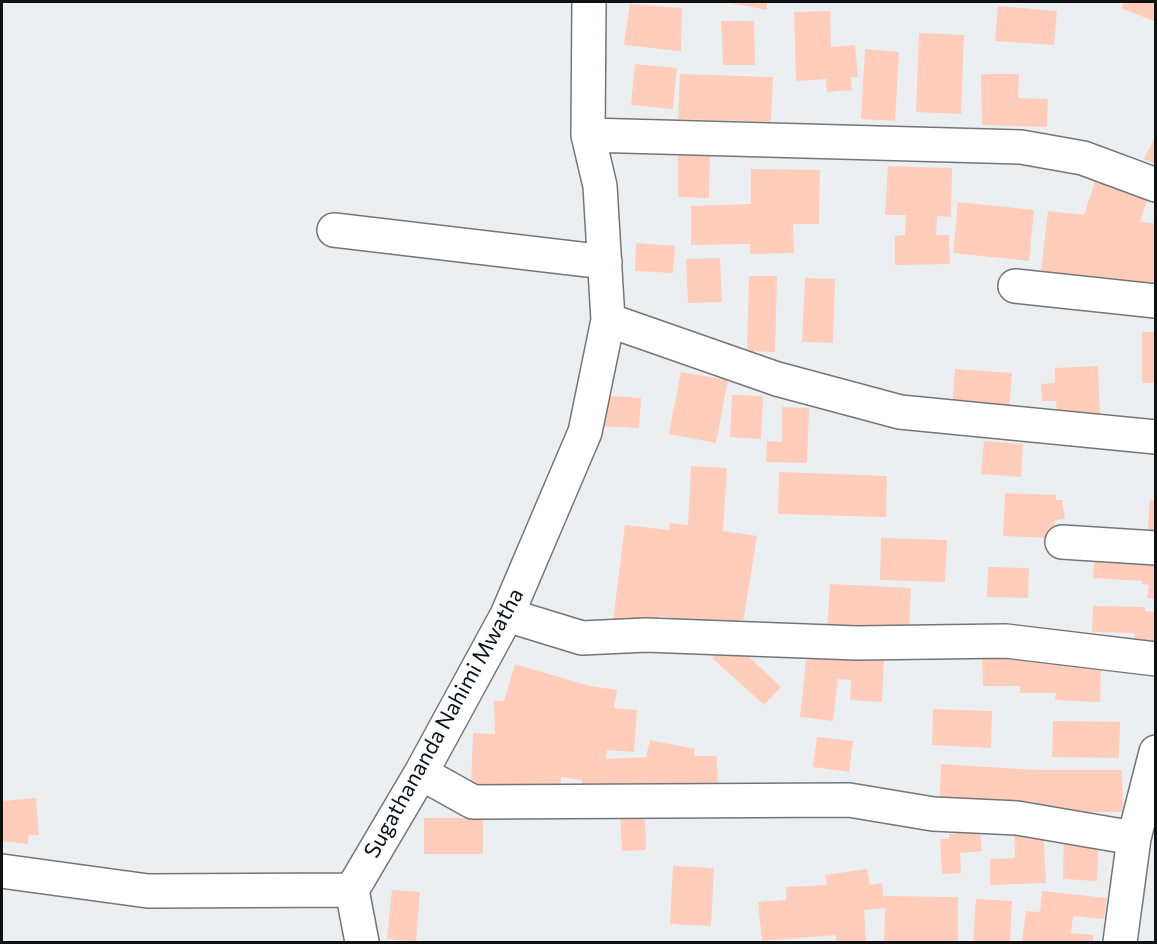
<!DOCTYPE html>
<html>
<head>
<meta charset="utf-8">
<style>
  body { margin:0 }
  #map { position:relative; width:1157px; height:944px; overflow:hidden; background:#eceff2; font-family:Commissioner,sans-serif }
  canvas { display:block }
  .frame { position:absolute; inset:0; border:3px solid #101112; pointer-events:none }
</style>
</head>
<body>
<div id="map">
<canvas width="1157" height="944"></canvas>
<div class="frame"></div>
</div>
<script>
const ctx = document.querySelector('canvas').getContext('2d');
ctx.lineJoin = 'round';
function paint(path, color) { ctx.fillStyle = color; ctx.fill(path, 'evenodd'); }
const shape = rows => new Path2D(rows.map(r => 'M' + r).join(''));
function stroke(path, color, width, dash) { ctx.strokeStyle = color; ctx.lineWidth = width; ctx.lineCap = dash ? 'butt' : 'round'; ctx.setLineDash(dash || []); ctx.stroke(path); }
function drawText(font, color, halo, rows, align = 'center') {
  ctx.font = font + ' Commissioner,sans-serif'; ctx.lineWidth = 4.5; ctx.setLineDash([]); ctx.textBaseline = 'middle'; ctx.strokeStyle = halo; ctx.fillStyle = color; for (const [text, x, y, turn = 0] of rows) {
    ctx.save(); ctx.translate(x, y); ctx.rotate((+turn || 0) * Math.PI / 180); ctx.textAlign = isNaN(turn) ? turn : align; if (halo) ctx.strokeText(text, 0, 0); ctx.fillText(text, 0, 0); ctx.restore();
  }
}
const building = shape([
  [1124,2,1156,2,1156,22,1121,8],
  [730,3,767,2,767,10],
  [630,4,682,8,681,51,624,45],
  [998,6,1057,11,1054,45,995,41],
  [830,11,831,47,855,45,858,77,851,77,852,90,827,92,826,79,796,81,794,12],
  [721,21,754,21,755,65,723,65],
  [919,33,964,35,961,114,916,112],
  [865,49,899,52,895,121,861,119],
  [635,64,677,68,673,109,631,105],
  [680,74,773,77,771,122,678,119],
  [981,74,1019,74,1018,98,1048,99,1047,127,982,125],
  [1156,135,1156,165,1144,159],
  [678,152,710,152,709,198,678,197],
  [888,166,952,168,951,217,937,216,936,235,949,235,950,264,895,265,895,236,905,235,906,215,885,215],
  [751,169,820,170,819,224,793,224,794,253,750,254,750,244,691,245,691,206,751,204],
  [1097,175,1150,191,1140,222,1156,224,1156,293,1040,279,1048,211,1084,215],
  [958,202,1034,210,1029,261,953,253],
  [636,243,675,246,673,273,635,271],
  [720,258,722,302,688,303,686,259],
  [749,276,777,276,775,352,747,351],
  [805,278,835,279,833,343,802,342],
  [1142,332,1156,332,1156,383,1142,383],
  [1098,366,1100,415,1057,416,1056,401,1042,401,1041,384,1055,383,1055,368],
  [955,369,1012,373,1009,413,952,409],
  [681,372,728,380,716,443,669,434],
  [598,395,641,398,639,428,596,426],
  [732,395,763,396,761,439,730,437],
  [782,407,809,408,807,463,766,462,767,441,782,442],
  [984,441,1023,444,1021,477,981,474],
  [691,466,727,468,723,531,757,536,742,629,659,616,657,627,613,622,625,525,669,530,670,523,688,525],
  [779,472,887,476,886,517,778,514],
  [1005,493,1056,495,1056,500,1062,500,1065,519,1055,520,1054,538,1003,536],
  [1150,500,1156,501,1156,539,1147,538],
  [881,538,947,540,945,582,880,580],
  [1095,550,1156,555,1156,600,1147,598,1149,585,1142,584,1142,581,1093,578],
  [988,567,1029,568,1028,598,987,597],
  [830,584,911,588,909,634,827,630],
  [1093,606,1145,607,1145,611,1156,612,1156,645,1134,645,1134,633,1092,632],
  [730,639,781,687,764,705,712,658],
  [811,651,884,658,882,702,850,700,851,680,838,679,833,721,800,717,806,660,810,660],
  [982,656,1101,660,1100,702,1055,700,1056,693,1020,693,1020,686,983,686],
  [515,664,590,686,617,690,614,708,637,710,634,752,607,750,606,759,646,757,650,740,695,749,694,756,717,756,718,788,582,792,582,780,561,777,560,791,471,787,473,733,495,734,494,701,504,701],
  [933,709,992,711,991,748,932,745],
  [1053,721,1120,722,1119,758,1052,757],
  [817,737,853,741,849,772,813,767],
  [941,764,1036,770,1122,770,1123,812,1028,812,939,808],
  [36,798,39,835,29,835,28,844,2,841,2,801],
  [645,814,646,850,622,851,620,815],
  [424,818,483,818,483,854,424,854],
  [1043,827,1046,883,990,885,990,859,1015,858,1014,829],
  [980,831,982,851,960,853,961,873,942,874,940,839,949,839,949,834],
  [1064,838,1099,839,1097,881,1063,879],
  [673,866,714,868,711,926,670,924],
  [867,869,870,885,882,883,884,905,884,896,958,897,958,942,884,942,885,908,864,910,866,942,836,942,836,935,762,941,758,902,786,900,786,887,827,885,825,875],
  [392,890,420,892,416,942,387,939],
  [1042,891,1107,898,1104,919,1073,916,1071,933,1093,935,1093,942,1022,942,1026,911,1040,912],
  [976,899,1012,901,1010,942,973,942]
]);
const minor = shape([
  [588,135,1021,147,1083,158,1156,185],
  [334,230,605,262],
  [1015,286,1156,301],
  [608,320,777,379,900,412,1156,437],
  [1062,542,1156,548],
  [507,615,582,638,646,635,857,643,1006,641,1156,659],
  [421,773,473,802,849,800,933,814,1017,818,1134,838],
  [2,871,148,891,352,890,421,773,507,615,585,432,608,320,600,186,588,135,589,2],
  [352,890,362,942],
  [1120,942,1134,838,1156,752]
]);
const streetNames = [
  ["Sugathananda Nahimi Mwatha",444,723,-61]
];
paint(building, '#ffcdba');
stroke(minor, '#737678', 36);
stroke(minor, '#fff', 33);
drawText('22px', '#101112', '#fafcff', streetNames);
</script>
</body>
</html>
